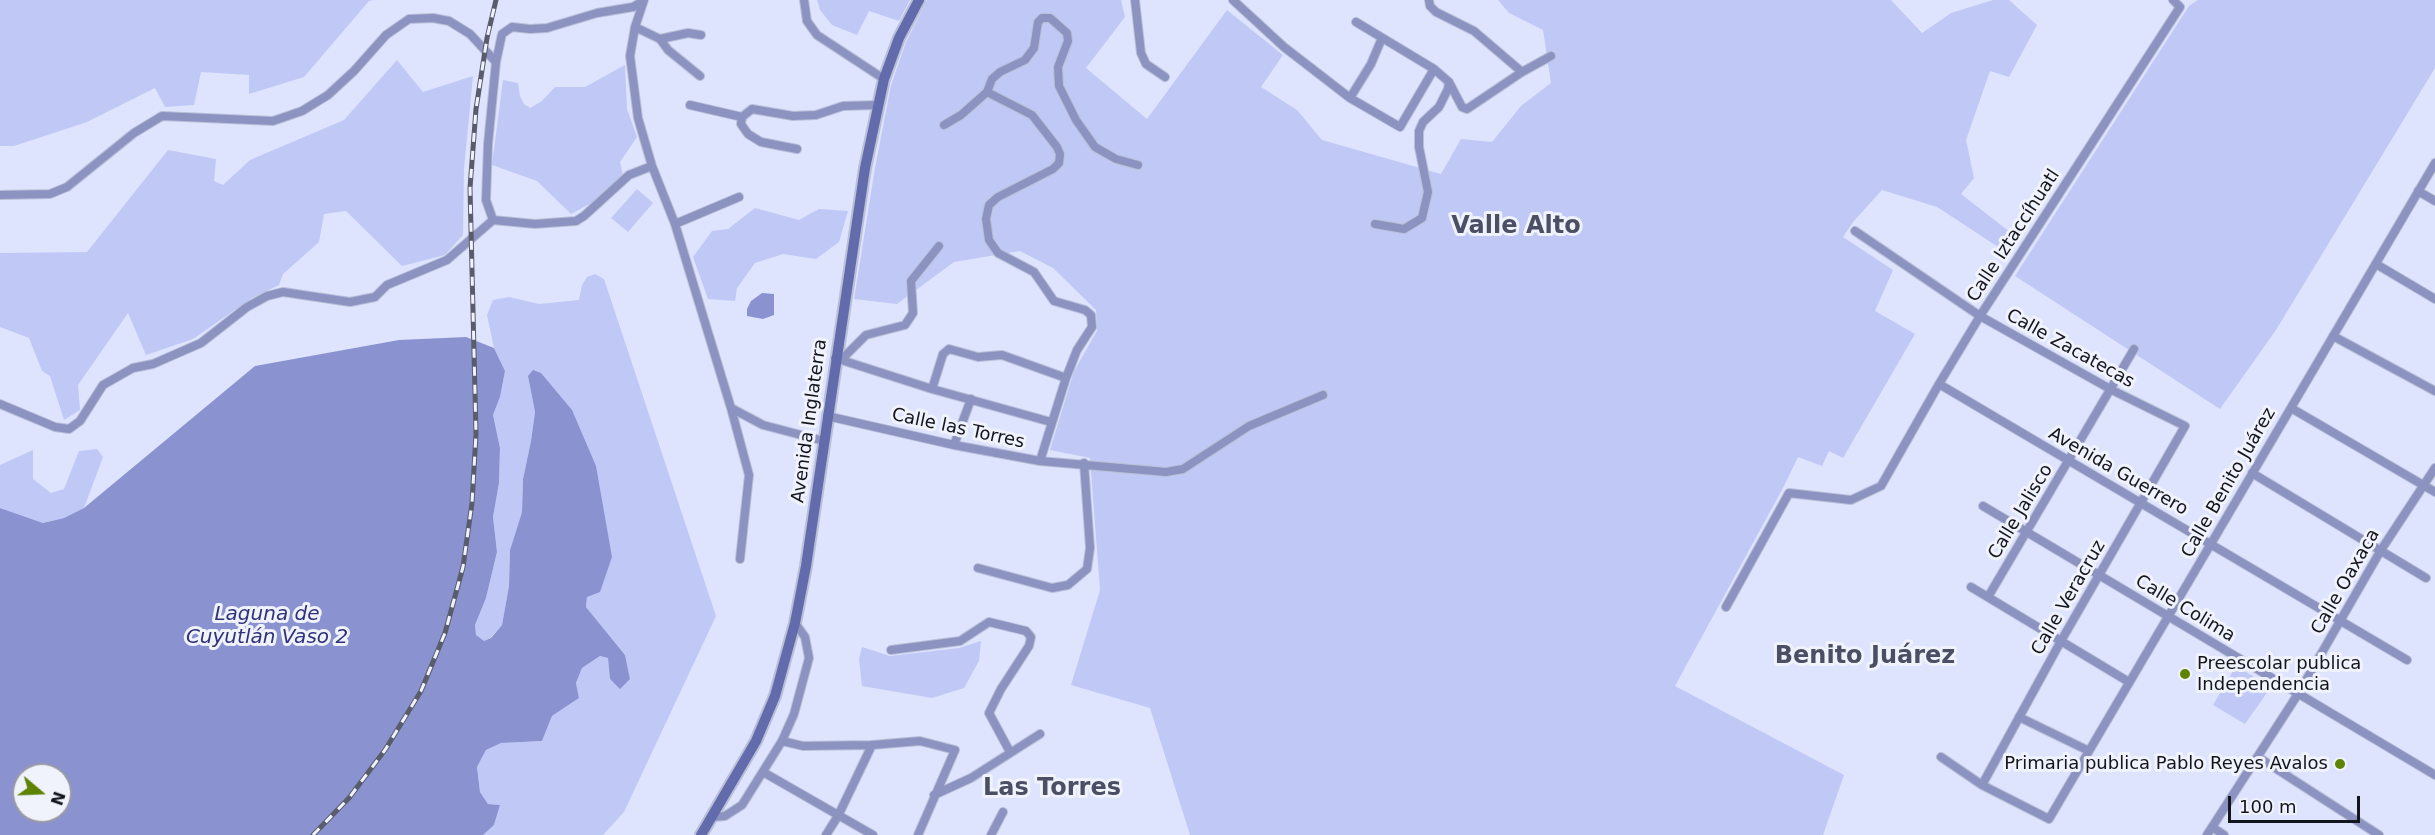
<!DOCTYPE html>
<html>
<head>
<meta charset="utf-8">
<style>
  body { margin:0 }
  #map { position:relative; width:2435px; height:835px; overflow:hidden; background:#dee4fe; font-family:"DejaVu Sans",sans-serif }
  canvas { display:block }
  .north { position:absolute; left:12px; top:763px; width:60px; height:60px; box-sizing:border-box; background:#f0f2fc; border:2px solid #989aa3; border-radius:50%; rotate:109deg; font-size:16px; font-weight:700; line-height:24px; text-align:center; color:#13151d }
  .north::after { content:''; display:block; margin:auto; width:21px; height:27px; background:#5e8303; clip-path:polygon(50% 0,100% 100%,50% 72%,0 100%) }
  .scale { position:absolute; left:2228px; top:796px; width:132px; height:27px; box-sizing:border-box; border:3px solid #13151d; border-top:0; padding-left:8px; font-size:18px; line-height:21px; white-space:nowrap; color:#13151d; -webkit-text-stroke:4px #f0f2fc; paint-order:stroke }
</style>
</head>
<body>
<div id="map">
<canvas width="2435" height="835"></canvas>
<div class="north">N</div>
<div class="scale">100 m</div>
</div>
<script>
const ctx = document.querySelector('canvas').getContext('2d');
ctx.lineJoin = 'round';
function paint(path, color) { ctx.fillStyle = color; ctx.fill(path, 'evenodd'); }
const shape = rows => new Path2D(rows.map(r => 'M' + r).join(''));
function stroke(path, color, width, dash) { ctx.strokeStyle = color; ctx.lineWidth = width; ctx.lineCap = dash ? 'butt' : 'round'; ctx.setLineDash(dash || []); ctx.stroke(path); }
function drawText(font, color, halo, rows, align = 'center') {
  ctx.font = font + ' "DejaVu Sans",sans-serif'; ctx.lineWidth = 6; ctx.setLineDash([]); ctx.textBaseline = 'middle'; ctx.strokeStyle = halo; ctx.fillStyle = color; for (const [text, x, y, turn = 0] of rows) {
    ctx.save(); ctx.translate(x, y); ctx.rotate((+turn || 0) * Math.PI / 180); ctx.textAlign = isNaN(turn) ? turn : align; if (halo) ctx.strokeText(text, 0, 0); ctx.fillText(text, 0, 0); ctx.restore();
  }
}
const green = shape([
  [0,0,373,0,369,1,304,77,249,94,249,75,201,72,194,105,165,107,155,88,87,122,14,146,0,146],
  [817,0,910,0,899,21,869,11,857,35,832,25,820,10],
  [927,0,1121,0,1125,17,1086,68,1147,119,1227,10,1283,55,1261,87,1297,110,1322,140,1441,174,1461,139,1492,142,1521,106,1551,83,1543,30,1509,13,1498,0,1891,0,1922,33,1951,13,1993,0,2009,0,2037,25,2009,77,1990,71,1966,140,1974,178,1961,194,2019,239,2009,254,1937,207,1882,190,1853,222,1843,237,1893,270,1875,311,1915,334,1843,458,1829,451,1822,466,1798,457,1784,486,1675,686,1844,775,1823,835,1190,835,1150,708,1071,685,1100,590,1090,458,1050,450,1074,371,1097,331,1096,310,1053,268,1020,251,954,262,897,304,854,299,875,168,891,85,906,42],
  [2198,0,2435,0,2435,68,2276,330,2220,409,2015,276,2189,6],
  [397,60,423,92,473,76,464,168,463,235,445,255,402,266,346,211,324,214,319,242,283,274,279,285,252,298,193,339,146,355,128,313,78,385,80,410,64,420,50,376,42,371,29,338,0,327,0,253,87,252,168,150,216,159,214,181,223,185,250,160,344,120],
  [625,65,627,109,637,137,620,162,623,175,597,200,571,214,537,181,492,165,503,80,518,83,520,96,524,104,530,108,542,101,555,87,585,87],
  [637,189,653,203,628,232,611,218],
  [755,208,799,220,819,209,848,211,839,242,816,259,783,254,755,263,737,288,735,301,708,299,693,257,712,231,728,229],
  [595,274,604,279,716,616,624,812,603,835,483,835,494,825,500,805,488,804,480,792,477,767,486,750,501,743,542,741,552,716,579,698,576,683,582,668,600,656,608,658,610,679,620,688,630,679,625,655,586,607,587,597,528,376,535,412,531,441,523,479,522,512,510,550,509,586,502,625,490,638,484,642,476,635,475,625,486,598,497,552,493,517,499,483,500,448,493,415,500,397,505,371,494,348,487,315,493,300,509,297,539,304,579,300,582,285,587,277],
  [97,449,103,457,84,508,64,518,43,523,0,508,0,465,33,450,33,479,51,493,64,489,79,451],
  [981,641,979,661,964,688,932,698,862,686,859,659,862,647,890,656,959,648],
  [2236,666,2271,687,2245,724,2213,705]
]);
const water = shape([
  [762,293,774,294,774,315,763,319,747,316,747,309,751,301],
  [466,337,494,348,505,371,500,397,493,415,500,448,499,483,493,517,497,552,486,598,475,625,476,635,484,641,491,638,502,625,509,586,510,550,522,512,523,479,531,441,535,412,528,376,533,370,541,373,572,410,596,466,612,557,600,592,587,597,586,607,625,655,630,679,620,689,610,679,608,658,600,656,582,668,576,683,579,698,552,716,542,741,501,743,486,750,477,767,480,792,488,804,500,805,494,825,483,835,0,835,0,508,43,523,64,518,84,508,255,366,399,340],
  [24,775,60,775,60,811,24,811]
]);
const minor = shape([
  [644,0,635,27,630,56,638,118,652,166,675,224,731,408,763,425,824,441],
  [804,0,807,21,817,35,884,79],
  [1135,0,1141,53,1146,64,1165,77],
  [1233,0,1284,47,1350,98,1400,127,1434,69],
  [1429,0,1430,6,1436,12,1474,31,1522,72],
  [1356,22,1434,69,1449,82,1462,107,1467,109,1522,72,1551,56],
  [635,27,660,39,668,50,700,76],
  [660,39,688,33,701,35],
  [1350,98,1371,64,1382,38],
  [690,105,742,117],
  [742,117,752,109,793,116,816,115,843,106,878,105],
  [742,117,741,124,748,134,761,142,797,149],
  [944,125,961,115,987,92],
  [2418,191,2435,201],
  [0,195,50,194,67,187,134,133,162,116,273,121,302,111,328,95,354,71,386,35,409,19,433,18,449,21,470,34,496,62],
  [493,220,486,200,488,144,496,62,502,34,512,27,530,29,547,28,597,13,633,7,643,1],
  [493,220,535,224,576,221,584,216,629,175,652,166],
  [675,224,739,197],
  [1375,224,1404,229,1422,218,1428,192,1419,147,1419,131,1423,122,1439,107,1448,89,1449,82],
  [1855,231,1980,316,2112,390,2185,426,2061,641,1982,785],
  [2376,264,2435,299],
  [2333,336,2435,391],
  [835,358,932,389,1051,422],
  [841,360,866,335,905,325,913,313,911,281,939,246],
  [1939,384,2407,660],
  [932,389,943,354,949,349,978,357,1002,355,1066,378],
  [0,404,55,427,69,429,80,421,103,385,133,368,153,364,201,343,247,307,267,296,283,292,350,302,375,297,387,285,447,260,493,220],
  [731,408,749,475,740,559],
  [2291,408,2435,492],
  [827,416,954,445,1040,461,1166,472,1183,469,1249,426,1323,395],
  [954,445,971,399],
  [1040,461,1066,378,1077,350,1092,327,1091,315,1085,310,1054,301,1034,272,998,253,989,240,986,219,989,205,998,197,1053,169,1059,163,1060,154,1057,147,1032,115,987,92,992,79,1000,72,1025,60,1034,48,1038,22,1042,18,1050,18,1067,33,1068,41,1058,67,1059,86,1076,120,1095,147,1116,159,1138,165],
  [2252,473,2426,578],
  [1983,506,2435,775],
  [978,568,1052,588,1068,585,1087,569,1090,548,1084,463],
  [1971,587,2129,682],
  [1988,597,2134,349],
  [1726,607,1789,493,1851,500,1881,486,1939,384,1980,316,2180,7,2173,0],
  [891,650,960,641,989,622,1026,631,1031,637,1029,646,1001,689,989,713,1010,752],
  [2019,717,2089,751],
  [782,741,803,746,872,745,920,741,955,750,918,835],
  [1941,757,1982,785,2049,819,2435,163],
  [2258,757,2379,835],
  [763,772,873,835],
  [934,795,971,778,1040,734],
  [713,817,725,816,742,805,782,741,794,714,809,658,805,637,795,623],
  [2212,827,2224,835],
  [826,835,838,816,872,745],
  [991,835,1003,812],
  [2207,835,2298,694,2381,550,2435,468]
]);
const secondary = shape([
  [701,835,756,741,775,696,795,623,806,566,865,168,884,79,899,38,919,0]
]);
const rail = shape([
  [313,835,349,798,385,750,421,691,445,633,463,567,472,503,476,434,470,188,476,109,487,38,496,0]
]);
const markers = [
  [2185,674,6,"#5e8303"],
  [2340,764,6,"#5e8303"]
];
const streetNames = [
  ["Calle Iztaccíhuatl",2014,236,-57],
  ["Calle Zacatecas",2070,349,29],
  ["Avenida Inglaterra",810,421,-82],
  ["Calle las Torres",958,429,12],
  ["Avenida Guerrero",2118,472,30],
  ["Calle Benito Juárez",2229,483,-60],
  ["Calle Jalisco",2021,512,-59],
  ["Calle Oaxaca",2346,582,-60],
  ["Calle Veracruz",2069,598,-60],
  ["Calle Colima",2185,609,31]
];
const poiNames = [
  ["Preescolar publica",2197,664],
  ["Independencia",2197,685],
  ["Primaria publica Pablo Reyes Avalos",2328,764,"right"]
];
const waterNames = [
  ["Laguna de",267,615],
  ["Cuyutlán Vaso 2",267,638]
];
const districtNames = [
  ["Valle Alto",1516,227],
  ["Benito Juárez",1865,657],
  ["Las Torres",1052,789]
];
paint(green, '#c0c8f6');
paint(water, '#8a93d0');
stroke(minor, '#b9bfd6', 10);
stroke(secondary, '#b9bfd6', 14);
stroke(minor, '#8c93c1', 8);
stroke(secondary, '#626bac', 10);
stroke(rail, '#595c6a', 5);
stroke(rail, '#f0f2fc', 3, [9]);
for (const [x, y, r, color] of markers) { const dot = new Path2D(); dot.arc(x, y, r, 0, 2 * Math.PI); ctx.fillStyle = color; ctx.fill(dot); stroke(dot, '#f0f2fc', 2); }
drawText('18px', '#13151d', '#f0f2fc', streetNames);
drawText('18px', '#13151d', '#f0f2fc', poiNames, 'left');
drawText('italic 20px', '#30337b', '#f0f2fc', waterNames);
drawText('bold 24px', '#4b4f64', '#f0f2fc', districtNames);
</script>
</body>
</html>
